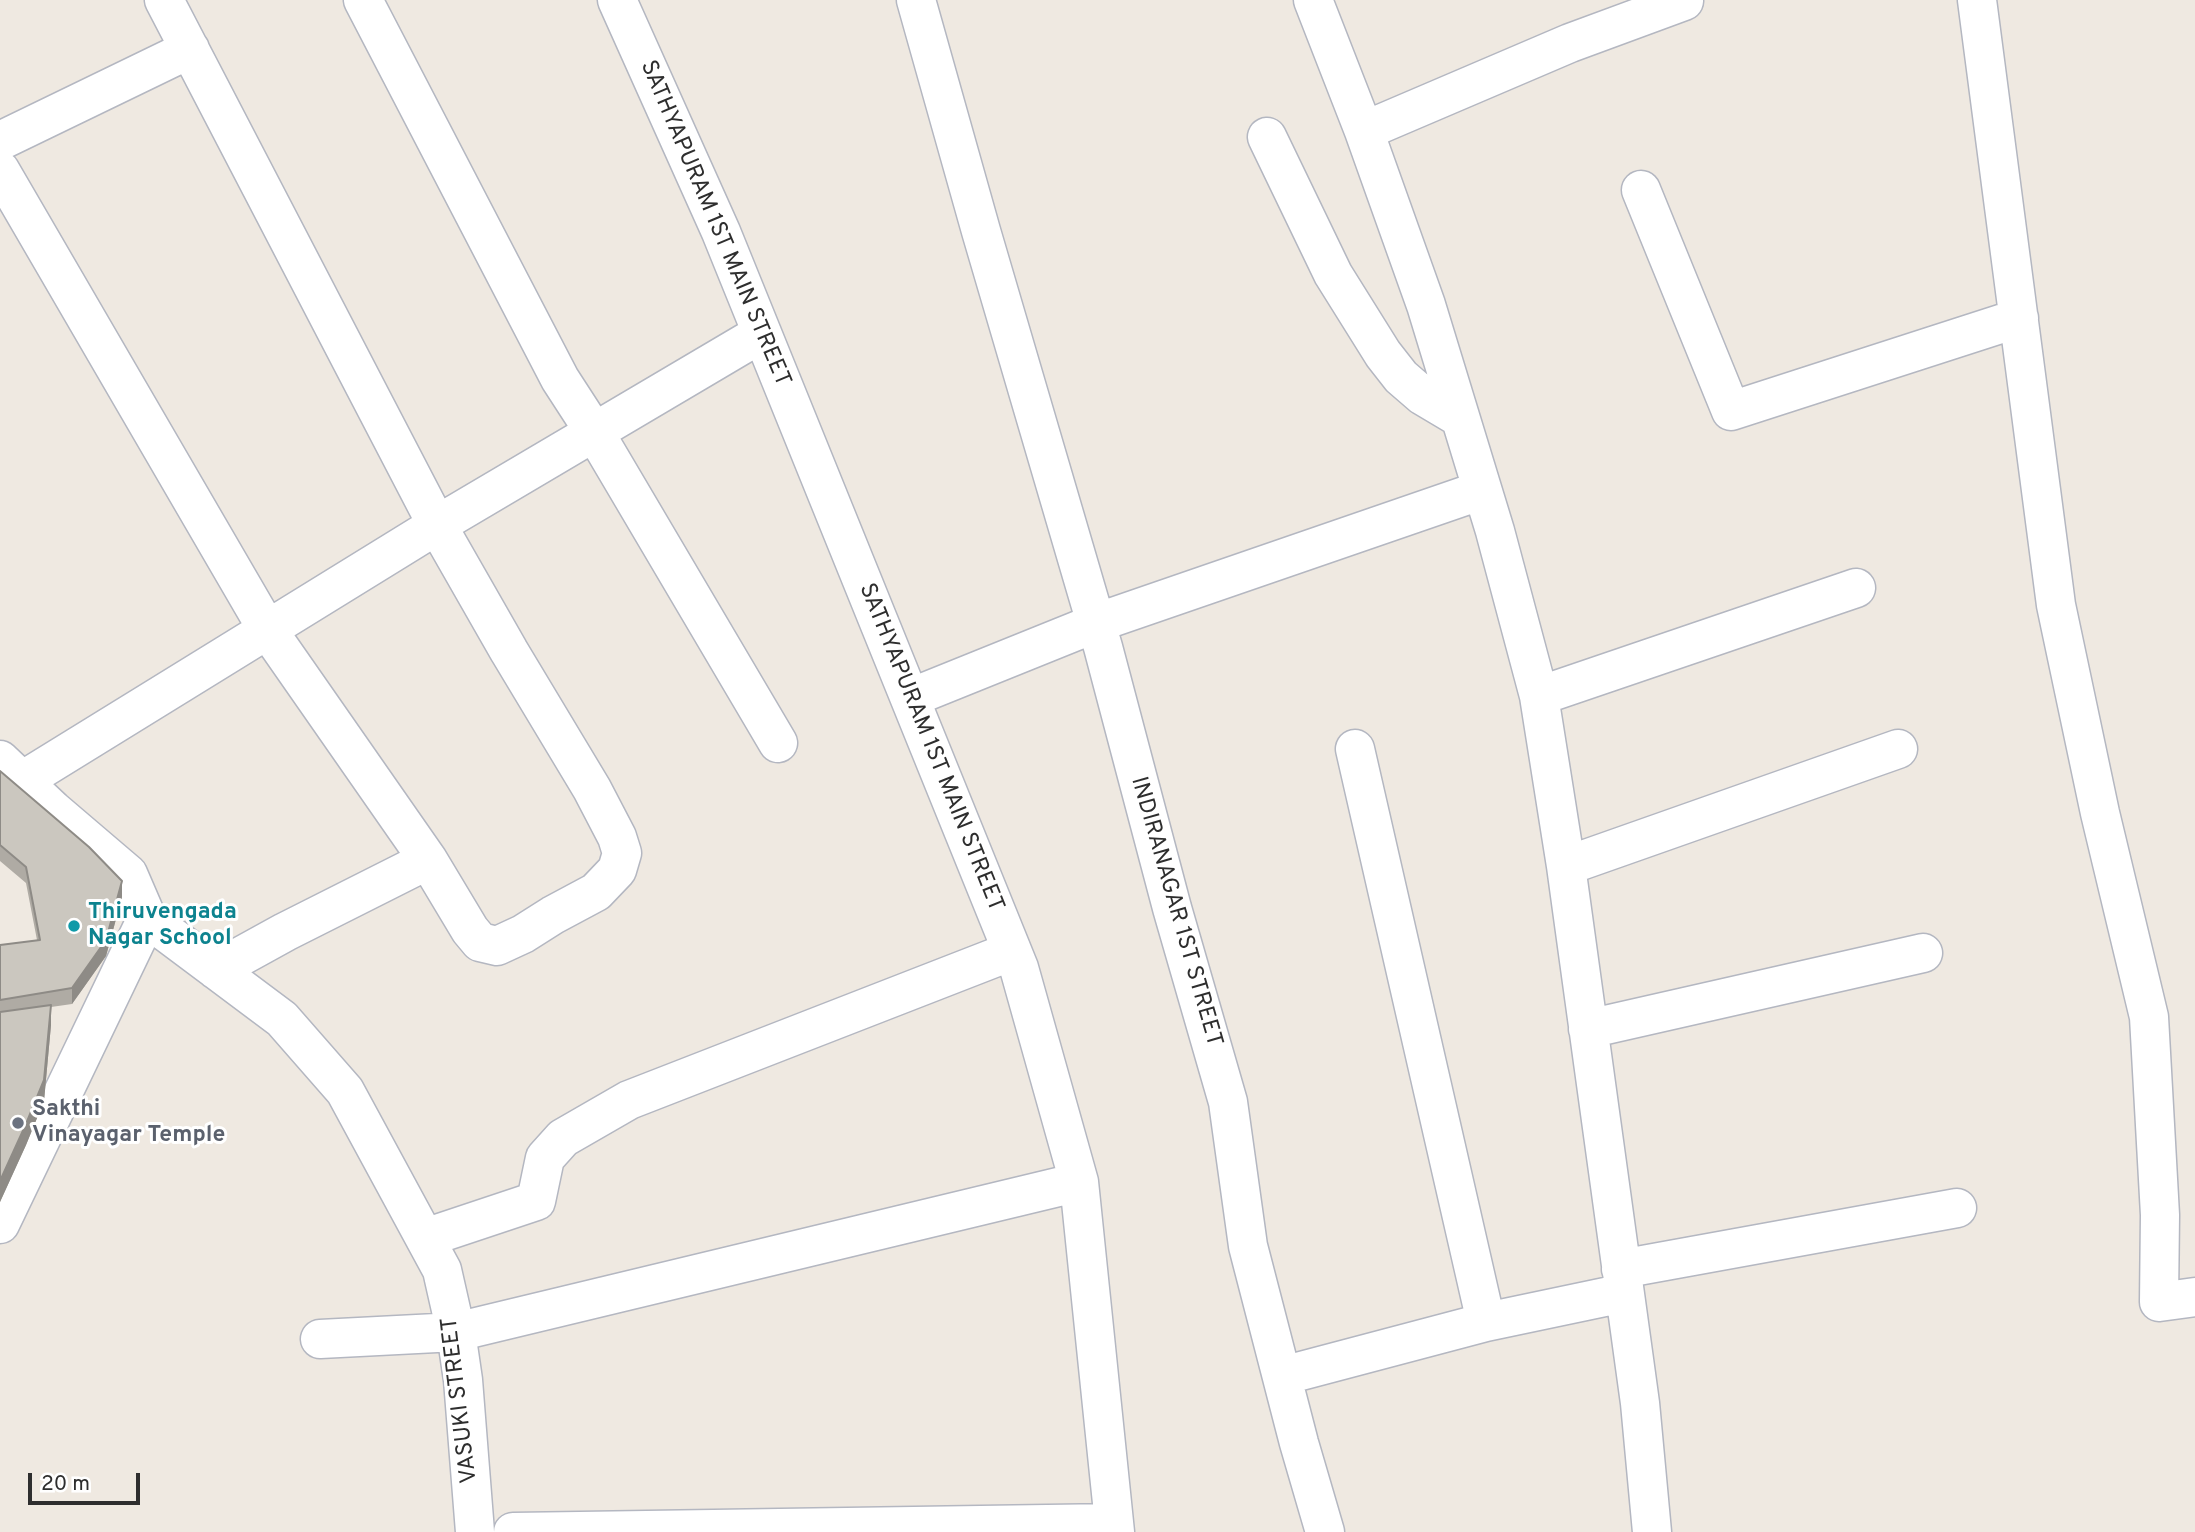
<!DOCTYPE html>
<html>
<head>
<meta charset="utf-8">
<style>
  body { margin:0 }
  #map { position:relative; width:2195px; height:1532px; overflow:hidden; background:#efe9e1; font-family:Overpass,sans-serif }
  canvas { display:block }
  .scale { position:absolute; left:28px; top:1473px; width:112px; height:32px; box-sizing:border-box; border:4px solid #2e2e2e; border-top:0; padding-left:9px; font-size:21px; line-height:24px; white-space:nowrap; color:#2e2e2e; -webkit-text-stroke:5px #fff; paint-order:stroke }
</style>
</head>
<body>
<div id="map">
<canvas width="2195" height="1532"></canvas>
<div class="scale">20 m</div>
</div>
<script>
const ctx = document.querySelector('canvas').getContext('2d');
ctx.lineJoin = 'round';
const shape = rows => new Path2D(rows.map(r => 'M' + r).join(''));
function stroke(path, color, width, dash) { ctx.strokeStyle = color; ctx.lineWidth = width; ctx.lineCap = dash ? 'butt' : 'round'; ctx.setLineDash(dash || []); ctx.stroke(path); }
function paint(path, color) { ctx.fillStyle = color; ctx.fill(path, 'evenodd'); }
function drawText(font, color, halo, rows, align = 'center') {
  ctx.font = font + ' Overpass,sans-serif'; ctx.lineWidth = 6; ctx.setLineDash([]); ctx.textBaseline = 'middle'; ctx.strokeStyle = halo; ctx.fillStyle = color; for (const [text, x, y, turn = 0] of rows) {
    ctx.save(); ctx.translate(x, y); ctx.rotate((+turn || 0) * Math.PI / 180); ctx.textAlign = isNaN(turn) ? turn : align; if (halo) ctx.strokeText(text, 0, 0); ctx.fillText(text, 0, 0); ctx.restore();
  }
}
const minor = shape([
  [363,0,560,379,595,433,778,743],
  [617,0,721,232,1019,968,1079,1182,1115,1532],
  [916,0,981,231,1103,647,1172,908,1228,1102,1248,1246,1299,1443,1325,1532],
  [1313,0,1364,131,1426,305,1495,531,1539,696,1566,866,1640,1403,1652,1532],
  [1977,0,2056,605,2100,813,2149,1017,2160,1215,2159,1302,2195,1297],
  [1364,131,1570,43,1684,1],
  [1267,137,1333,274,1383,354,1401,377,1423,396,1460,418],
  [0,141,190,49],
  [0,170,267,629,428,860,470,930,480,942,497,946,523,934,553,915,596,892,617,870,622,853,617,837,592,789,509,651,437,525,164,0],
  [1641,190,1731,411,2019,318],
  [1539,696,1856,588],
  [910,698,1096,623,1482,490],
  [0,760,53,810,128,874,147,918,0,1224],
  [22,781,437,525,762,333],
  [1566,866,1898,749],
  [147,918,282,1019,345,1091,442,1270,456,1332,463,1380,475,1532],
  [216,970,285,932,428,860],
  [1588,1029,1923,953],
  [425,1238,536,1201,545,1158,563,1138,629,1100,1012,951],
  [1621,1269,1957,1208],
  [1486,1322,1624,1293],
  [320,1339,456,1332,1079,1182],
  [1282,1376,1486,1322,1355,749],
  [513,1532,1114,1523]
]);
const wall = shape([
  [0,771,122,897,106,956,72,1004,51,1007,51,1025,44,1101,26,1145,0,1202,0,945,37,940,26,883,0,861]
]);
const shadedWall = shape([
  [122,881,122,897,106,956,72,1004,72,988],
  [51,1005,51,1025,44,1101,26,1145,0,1202,0,1181]
]);
const building = shape([
  [0,771,89,847,122,881,106,940,72,988,0,1000,0,945,40,940,26,867,0,845,0,771],
  [51,1005,44,1080,26,1124,0,1181,0,1012,51,1005]
]);
const markers = [
  [74,926,7,"#0f9aa8"],
  [18,1123,7,"#6b7280"]
];
const streetNames = [
  ["SATHYAPURAM 1ST MAIN STREET",714,224,67],
  ["SATHYAPURAM 1ST MAIN STREET",930,748,68],
  ["INDIRANAGAR 1ST STREET",1175,912,74],
  ["VASUKI STREET",461,1400,-97]
];
const cultureNames = [
  ["Thiruvengada",88,913],
  ["Nagar School",88,939]
];
const worshipNames = [
  ["Sakthi",32,1110],
  ["Vinayagar Temple",32,1136]
];
stroke(minor, '#b4b7c1', 41);
stroke(minor, '#fff', 38);
paint(wall, '#afaba4');
paint(shadedWall, '#8e8b86');
paint(building, '#cbc7bf');
stroke(building, '#8e8b86', 2);
for (const [x, y, r, color] of markers) { const dot = new Path2D(); dot.arc(x, y, r, 0, 2 * Math.PI); ctx.fillStyle = color; ctx.fill(dot); stroke(dot, '#fff', 2.5); }
drawText('23px', '#2e2e2e', '#fff', streetNames);
drawText('bold 23px', '#0d838f', '#fff', cultureNames, 'left');
drawText('bold 23px', '#5b616d', '#fff', worshipNames, 'left');
</script>
</body>
</html>
